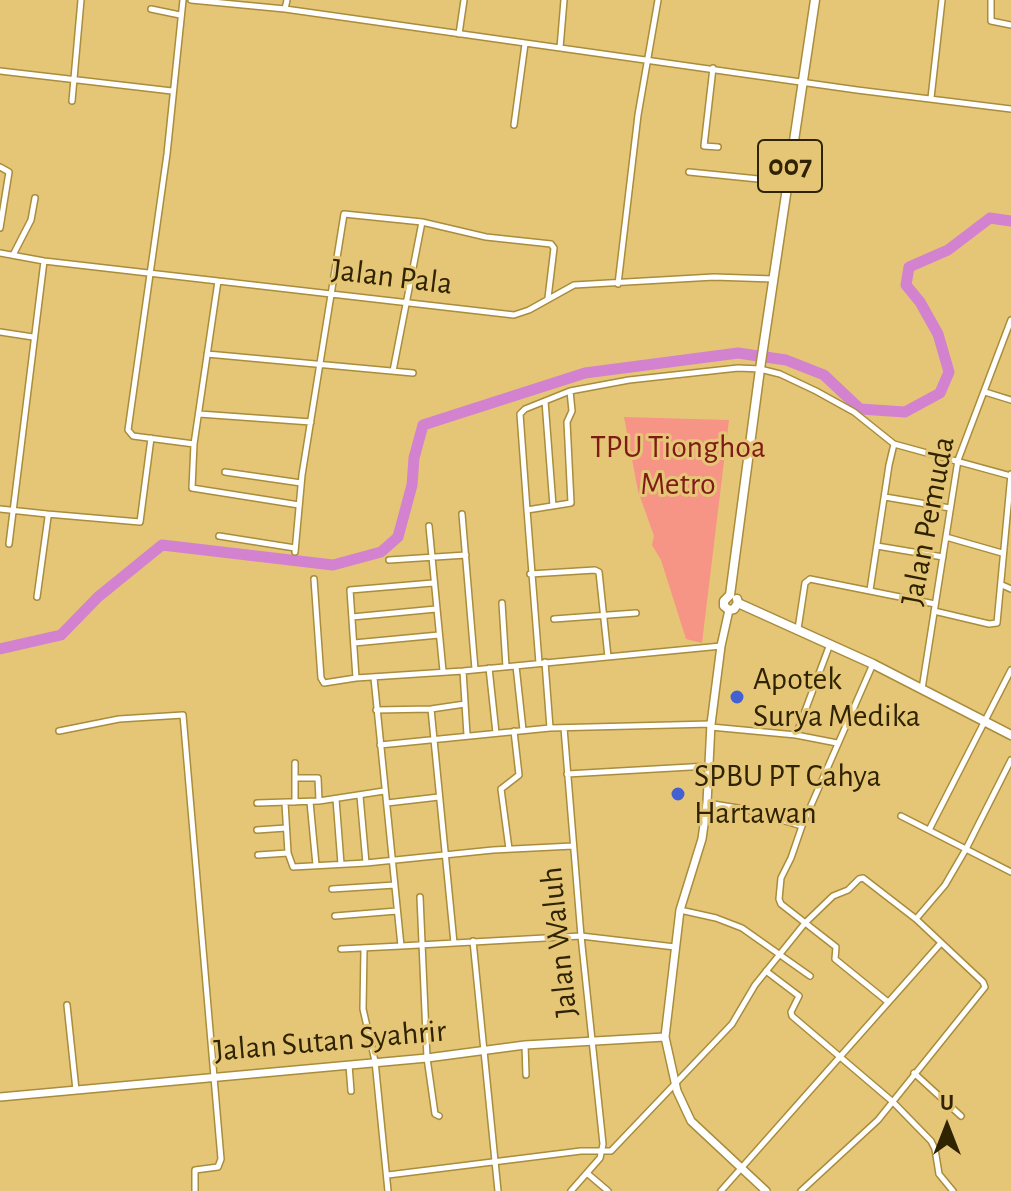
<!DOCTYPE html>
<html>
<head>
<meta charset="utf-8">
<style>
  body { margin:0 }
  #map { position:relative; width:1011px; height:1191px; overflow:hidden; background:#e5c677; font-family:"Alegreya Sans",sans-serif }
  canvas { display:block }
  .north { position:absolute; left:907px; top:1087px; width:80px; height:80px; -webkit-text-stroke:6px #e5c677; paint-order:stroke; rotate:0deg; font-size:22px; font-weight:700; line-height:32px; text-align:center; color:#2f2301 }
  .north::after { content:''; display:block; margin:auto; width:28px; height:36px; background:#2f2301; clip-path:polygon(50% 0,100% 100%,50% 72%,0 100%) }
</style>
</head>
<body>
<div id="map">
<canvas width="1011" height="1191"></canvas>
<div class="north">U</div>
</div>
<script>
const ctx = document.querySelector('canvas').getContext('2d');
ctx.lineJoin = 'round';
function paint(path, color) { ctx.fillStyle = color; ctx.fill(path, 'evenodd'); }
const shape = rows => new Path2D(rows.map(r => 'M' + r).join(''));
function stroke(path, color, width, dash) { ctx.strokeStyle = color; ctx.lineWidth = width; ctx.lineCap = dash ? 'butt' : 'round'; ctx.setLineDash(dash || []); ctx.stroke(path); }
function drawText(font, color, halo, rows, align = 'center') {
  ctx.font = font + ' "Alegreya Sans",sans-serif'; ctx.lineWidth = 6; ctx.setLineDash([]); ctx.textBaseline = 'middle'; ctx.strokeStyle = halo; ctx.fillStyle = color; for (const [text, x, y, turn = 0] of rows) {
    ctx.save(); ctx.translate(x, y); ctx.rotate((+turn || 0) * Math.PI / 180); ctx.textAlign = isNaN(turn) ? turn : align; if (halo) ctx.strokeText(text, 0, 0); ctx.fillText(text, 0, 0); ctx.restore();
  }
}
const green = shape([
  [624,417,729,420,702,643,686,639,661,560,652,545,654,536,638,491]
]);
const river = shape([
  [0,649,61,635,98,597,162,545,333,565,381,552,398,537,412,485,414,458,423,425,585,373,738,353,786,360,824,375,860,409,905,412,940,393,949,372,938,334,920,302,906,285,909,267,948,250,990,218,1011,221]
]);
const minor = shape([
  [183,0,167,154,128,430,133,436,194,444],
  [191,0,285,9,857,90,1011,109],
  [991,0,991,21,1011,25],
  [151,9,180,15],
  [285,9,287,0],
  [459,34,464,0],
  [560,48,564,0],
  [713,68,704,146,718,147],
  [0,71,172,91],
  [931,98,942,0],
  [72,101,81,0],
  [514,125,525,44],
  [0,167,9,172,0,228],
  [689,172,788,182],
  [0,253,44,261,514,315,529,310,574,285,714,277,773,279],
  [13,255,31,220,35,198],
  [218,281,194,444,192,488,299,505],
  [618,284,638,115,658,0],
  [0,332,33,337],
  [207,354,413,373],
  [393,371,422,222],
  [985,392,1011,400],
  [545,401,553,506],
  [199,414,311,422],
  [225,472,301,483],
  [885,497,950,508],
  [0,509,47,514,48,517,37,597],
  [527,510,520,414,525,409,570,391,629,380,738,368,760,369,780,374,816,391,854,412,894,444,1011,476],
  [47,514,140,522,151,438],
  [462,514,475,669],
  [429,526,443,671],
  [219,536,295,548],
  [946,537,1002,553],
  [9,544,44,261],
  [877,546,943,557],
  [295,552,302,475,344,214,422,222,486,237,551,244,554,248,548,298],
  [389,560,466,555],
  [530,574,595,570,599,572,608,657],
  [314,579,321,678,324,683,356,678,463,671,721,646],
  [1002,585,1011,589],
  [870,590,889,465,894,444],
  [502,603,506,667],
  [934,611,989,624,997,623,1011,474],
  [352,617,436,609],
  [554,619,636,613],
  [798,629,805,583,810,579,935,604],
  [354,643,439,635],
  [545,662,550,728],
  [539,663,527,510,571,503,567,422,572,411,570,391],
  [873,664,802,826,791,858,781,878,779,899,781,904,836,947,835,959,888,1002],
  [516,666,523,730],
  [489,668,496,733],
  [463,671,467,735],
  [356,678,350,590,433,583],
  [374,678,401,946,581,936,675,947],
  [922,689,958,460,1011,320],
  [431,709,454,943],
  [376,710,431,709,465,704],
  [711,727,796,735,837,743],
  [564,728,581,936,603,1144,600,1158,571,1191],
  [59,731,119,719,183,715,221,1159,218,1167,195,1170,195,1191],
  [796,735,830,644],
  [380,745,550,728,711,724],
  [295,763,295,802],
  [567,774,708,766],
  [295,778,318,778,319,801],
  [360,796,366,863],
  [336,799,341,864],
  [310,802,316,865],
  [257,803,319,801,384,791],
  [285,803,288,853,293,867,366,863,493,850,573,846],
  [387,803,439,797],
  [707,803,744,809,802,826],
  [901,816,1011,872],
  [257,830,286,828],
  [929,830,1011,670],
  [509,849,501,789,519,775,514,731],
  [258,855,288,853],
  [332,889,395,885],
  [420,897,427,1058,435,1114,439,1116],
  [680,910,716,918,742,928,810,976],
  [335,916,397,911],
  [916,919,945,885,966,849,1011,760],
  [473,941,498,1191],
  [341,949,401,946],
  [364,949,363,1009,375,1061,388,1191],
  [766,971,799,996,791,1012,792,1016,893,1102,931,1141,935,1149,939,1174,953,1191],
  [67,1005,76,1090],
  [525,1045,526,1075],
  [349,1065,351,1091],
  [914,1073,961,1116],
  [588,1174,608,1191],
  [388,1175,581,1151,611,1151,732,1024,755,985,805,923,833,896,848,890,859,879,863,878,916,919,983,982,985,987,878,1120,801,1191],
  [721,1191,940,944]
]);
const tertiary = shape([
  [729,610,721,646,711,724,707,803,702,839,680,910,665,1037,677,1091,691,1121,766,1191],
  [0,1097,427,1058,525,1045,665,1037]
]);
const primary = shape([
  [737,599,738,603,873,664,1011,735],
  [738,603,734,609,729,610,724,606,724,601,730,595,760,369,815,0]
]);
const markers = [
  [737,697,8,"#4461d4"],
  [678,794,8,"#4461d4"]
];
const shields = [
  [790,166,64]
];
const shieldNames = [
  ["007",790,166]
];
const streetNames = [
  ["Jalan Pala",392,277,7],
  ["Jalan Pemuda",928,521,-79],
  ["Jalan Waluh",559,942,-96],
  ["Jalan Sutan Syahrir",330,1041,-5]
];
const parkNames = [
  ["TPU Tionghoa",678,447],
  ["Metro",678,484]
];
const poiNames = [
  ["Apotek",753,679],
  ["Surya Medika",753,716],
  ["SPBU PT Cahya",694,776],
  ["Hartawan",694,813]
];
paint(green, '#f69486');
stroke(river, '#d282ce', 11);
stroke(minor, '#a98c3c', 8);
stroke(tertiary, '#a98c3c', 10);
stroke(primary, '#a98c3c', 11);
stroke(minor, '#fff', 5);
stroke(tertiary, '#fff', 7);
stroke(primary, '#fff', 8);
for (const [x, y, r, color] of markers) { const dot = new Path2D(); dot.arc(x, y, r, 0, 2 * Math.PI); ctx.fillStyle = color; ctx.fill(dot); stroke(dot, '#e5c677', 3); }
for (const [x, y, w] of shields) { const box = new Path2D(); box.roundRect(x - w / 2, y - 26, w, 52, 6); ctx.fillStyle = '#e5c677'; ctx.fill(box); stroke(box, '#2f2301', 2); }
drawText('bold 30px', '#2f2301', null, shieldNames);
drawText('32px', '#2f2301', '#e5c677', streetNames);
drawText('32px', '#7e1b14', '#e5c677', parkNames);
drawText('32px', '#2f2301', '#e5c677', poiNames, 'left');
</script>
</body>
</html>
